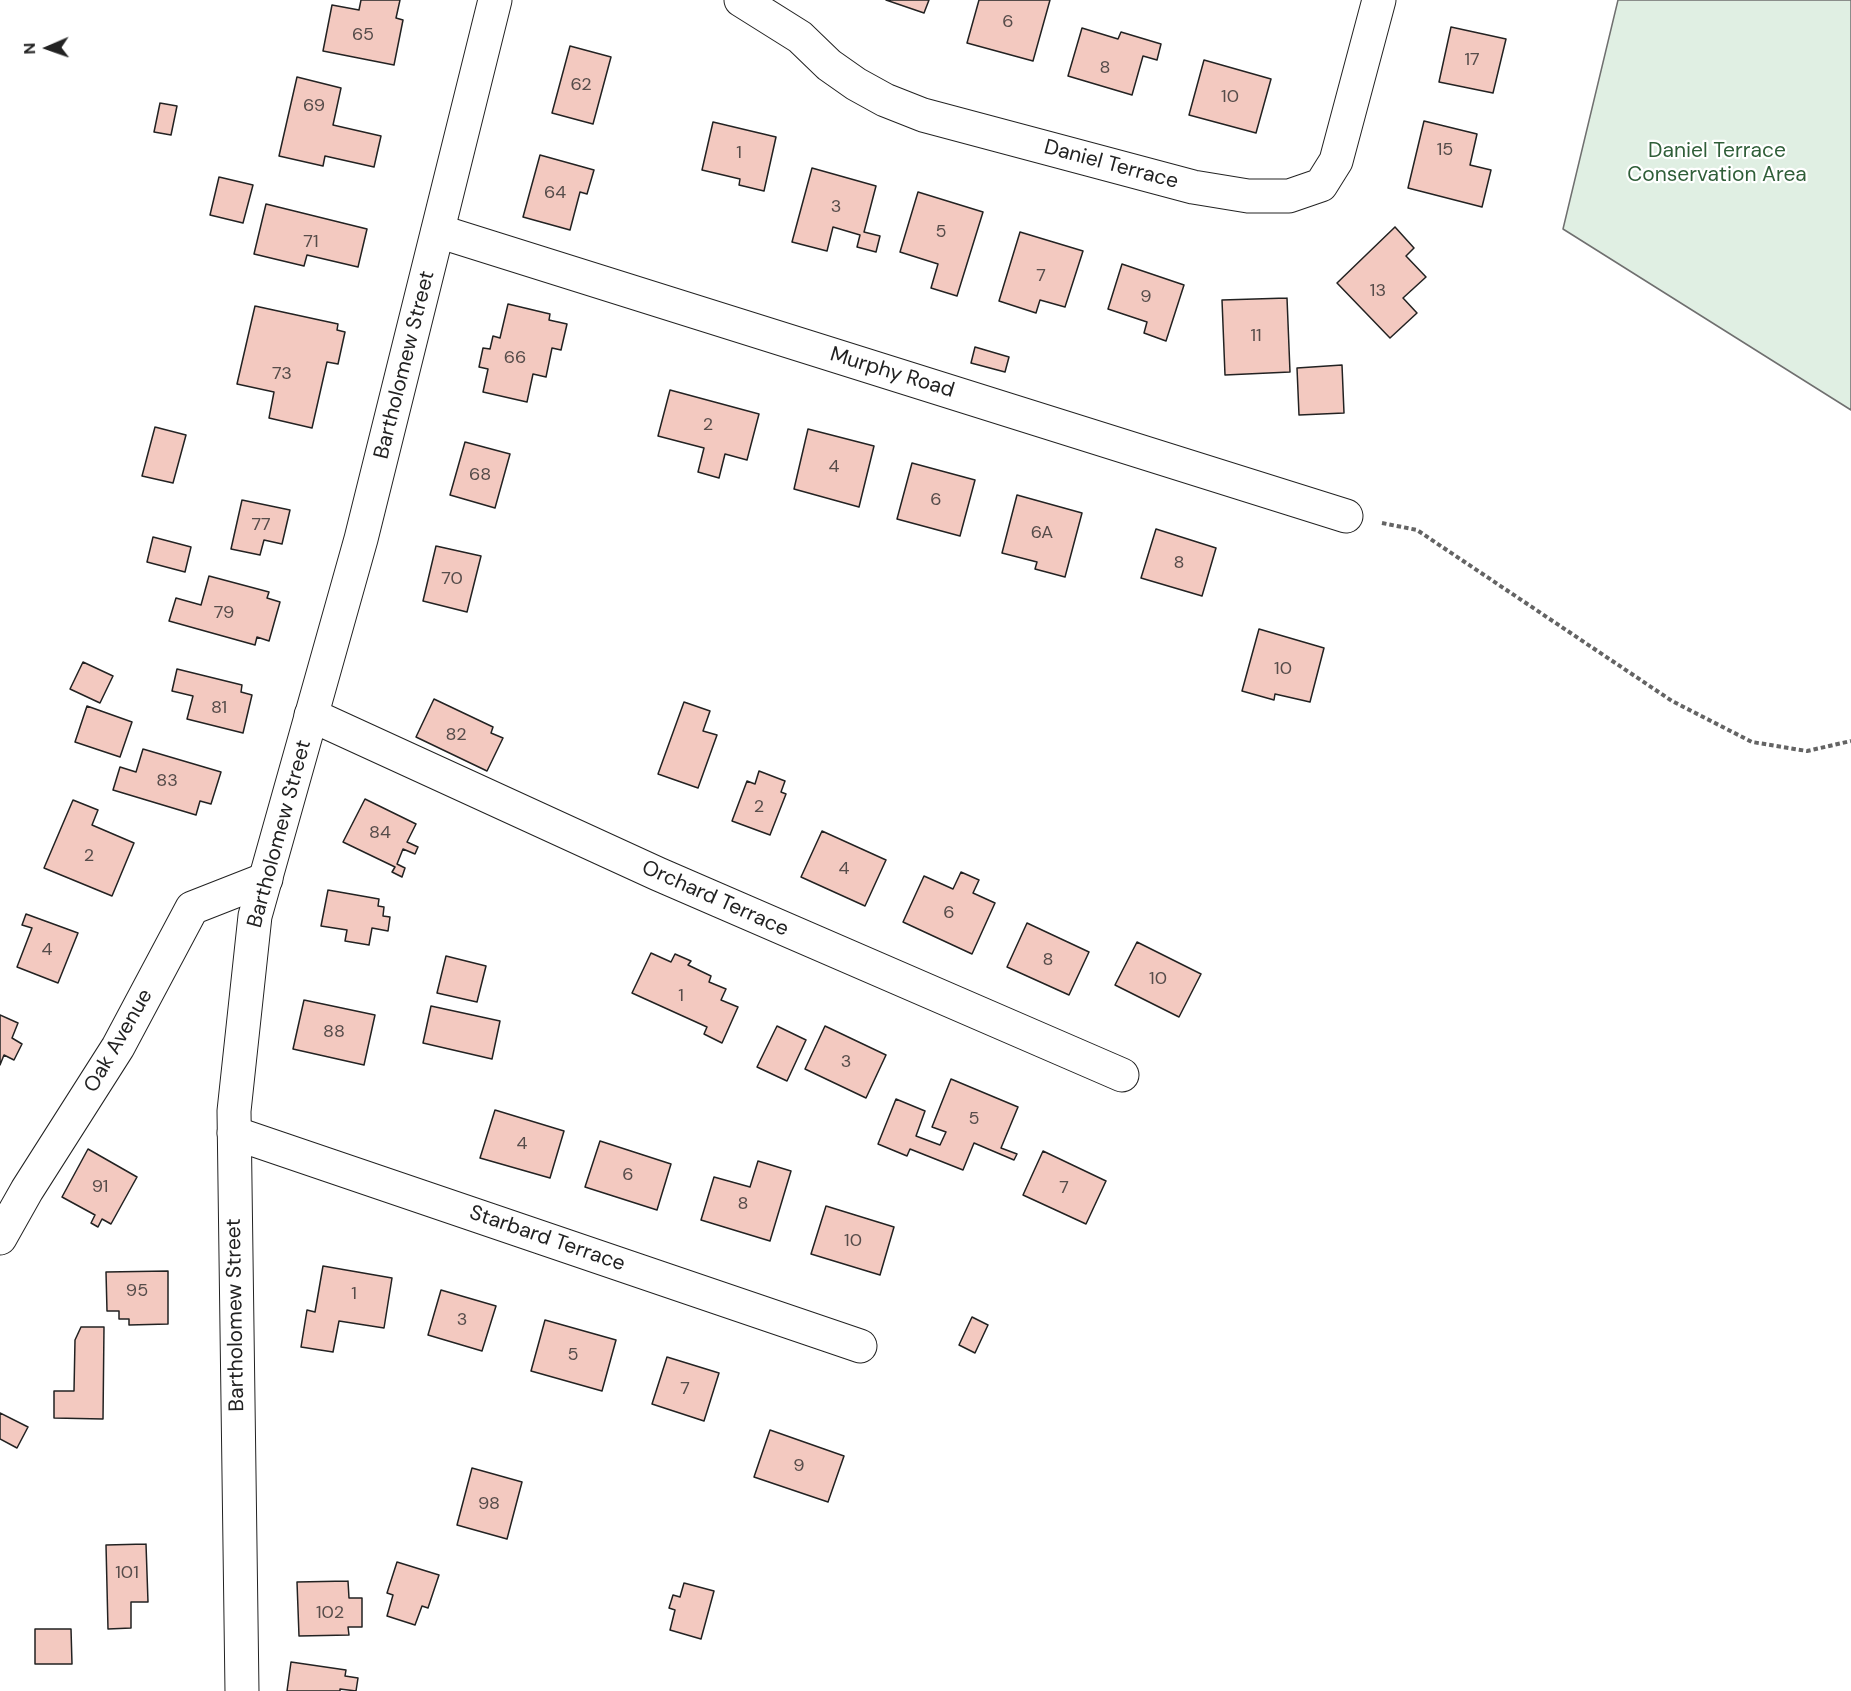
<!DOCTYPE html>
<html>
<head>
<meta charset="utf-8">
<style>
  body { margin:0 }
  #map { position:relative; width:1851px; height:1691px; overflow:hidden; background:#fff; font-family:"DM Sans",sans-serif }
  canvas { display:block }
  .north { position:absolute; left:18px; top:18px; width:60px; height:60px; -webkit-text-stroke:4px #fff; paint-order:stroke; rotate:268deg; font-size:16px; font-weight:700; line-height:24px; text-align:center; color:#222 }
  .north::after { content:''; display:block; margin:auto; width:21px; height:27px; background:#222; clip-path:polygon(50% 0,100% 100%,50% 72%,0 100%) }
</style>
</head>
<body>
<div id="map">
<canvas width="1851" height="1691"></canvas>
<div class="north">N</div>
</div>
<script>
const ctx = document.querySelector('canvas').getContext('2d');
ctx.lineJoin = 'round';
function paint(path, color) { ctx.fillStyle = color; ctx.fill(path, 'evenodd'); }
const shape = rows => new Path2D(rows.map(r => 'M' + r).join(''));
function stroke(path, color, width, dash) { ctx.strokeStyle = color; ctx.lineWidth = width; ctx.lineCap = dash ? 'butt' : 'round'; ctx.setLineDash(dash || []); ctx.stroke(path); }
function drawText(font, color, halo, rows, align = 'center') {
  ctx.font = font + ' "DM Sans",sans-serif'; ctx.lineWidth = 4.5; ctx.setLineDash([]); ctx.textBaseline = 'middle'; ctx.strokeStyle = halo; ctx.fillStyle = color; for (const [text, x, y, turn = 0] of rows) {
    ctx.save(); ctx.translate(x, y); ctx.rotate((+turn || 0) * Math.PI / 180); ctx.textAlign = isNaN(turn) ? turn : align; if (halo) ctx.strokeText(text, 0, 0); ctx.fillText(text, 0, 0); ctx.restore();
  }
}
const green = shape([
  [1618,0,1851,0,1851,410,1563,229,1618,0]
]);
const building = shape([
  [361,0,400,0,396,18,403,20,394,65,323,51,332,5,359,10,361,0],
  [886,0,929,0,924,13,886,0],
  [979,0,1050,0,1033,61,967,43,979,0],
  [1451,27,1506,39,1493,93,1439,82,1451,27],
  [1082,28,1118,39,1121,32,1161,44,1157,60,1143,56,1132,95,1068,76,1082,28],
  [570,46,611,57,593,124,552,113,570,46],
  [1204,60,1271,79,1256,133,1189,115,1204,60],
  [297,77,341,88,333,125,381,136,374,167,325,156,323,166,279,156,297,77],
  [160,103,177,106,171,135,154,132,160,103],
  [1424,121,1477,134,1470,165,1491,170,1482,207,1408,188,1424,121],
  [713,122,776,137,764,191,739,185,740,179,702,170,713,122],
  [540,155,594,170,587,194,580,192,570,230,523,217,540,155],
  [812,168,876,186,864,232,880,236,876,252,857,247,860,235,833,227,827,251,792,242,812,168],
  [219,177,253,185,243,223,210,215,219,177],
  [918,192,983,212,957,296,931,288,938,264,900,252,918,192],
  [266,204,367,229,358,267,307,255,304,266,254,254,266,204],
  [1395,227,1414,248,1406,256,1426,277,1403,298,1417,313,1390,338,1337,283,1395,227],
  [1020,232,1083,251,1065,307,1040,300,1036,313,999,301,1020,232],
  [1122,264,1184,285,1166,341,1144,333,1147,322,1108,309,1122,264],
  [1287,298,1290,372,1225,375,1222,300,1287,298],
  [508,304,550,314,549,320,567,324,561,350,552,348,546,377,533,374,527,402,483,392,488,369,479,367,483,348,490,349,493,336,500,338,508,304],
  [255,306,338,324,337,330,345,332,338,364,327,362,312,428,269,418,274,392,237,384,255,306],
  [975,347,1009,357,1005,372,971,363,975,347],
  [1342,365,1344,413,1299,415,1297,368,1342,365],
  [670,390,759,414,747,460,725,454,719,478,698,472,704,448,658,436,670,390],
  [155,427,186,435,173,483,142,476,155,427],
  [808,429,874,446,859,507,794,489,808,429],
  [465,442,510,454,495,508,450,495,465,442],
  [912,463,975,480,960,536,897,519,912,463],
  [1017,495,1082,513,1065,577,1035,569,1037,562,1002,553,1017,495],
  [242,500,290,510,282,544,264,540,260,555,231,549,242,500],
  [1156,529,1216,548,1202,596,1141,578,1156,529],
  [153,537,191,547,185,572,147,562,153,537],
  [436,546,481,556,467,612,423,601,436,546],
  [209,576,269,592,267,598,280,602,269,641,257,637,255,645,169,621,176,598,201,605,209,576],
  [1259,629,1324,648,1310,702,1275,694,1274,700,1242,691,1259,629],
  [83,662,113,676,100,703,70,689,83,662],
  [177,669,242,685,241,692,252,695,243,733,187,719,193,696,172,691,177,669],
  [434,699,493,727,491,733,503,738,487,771,416,737,434,699],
  [684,702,710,711,703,731,717,735,698,788,658,774,684,702],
  [87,706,132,722,120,757,75,742,87,706],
  [143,749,221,772,211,804,200,801,196,815,113,790,120,767,136,772,143,749],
  [759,771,785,781,781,792,786,794,770,835,732,821,747,781,755,784,759,771],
  [365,799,416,824,407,842,418,847,415,854,403,849,397,864,405,868,402,877,392,872,395,867,343,842,365,799],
  [73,800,98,810,92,825,134,843,112,896,44,868,73,800],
  [822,831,886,860,865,906,801,877,822,831],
  [961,872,979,880,973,893,995,903,972,954,903,922,924,876,953,889,961,872],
  [328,890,379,899,378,906,384,907,383,916,390,917,388,931,372,928,369,945,345,941,347,930,321,926,328,890],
  [26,914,78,933,58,983,17,967,32,928,22,925,26,914],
  [1027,923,1089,952,1069,995,1007,967,1027,923],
  [1137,942,1201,974,1179,1017,1115,985,1137,942],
  [651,953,671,962,675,954,691,961,688,965,711,976,709,982,726,989,721,1000,738,1007,722,1043,704,1034,707,1027,632,993,651,953],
  [446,956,486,966,477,1002,437,993,446,956],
  [304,1000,375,1015,364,1065,293,1049,304,1000],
  [431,1006,500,1021,492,1059,423,1043,431,1006],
  [0,1015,18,1023,12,1038,22,1044,14,1060,4,1055,0,1065,0,1015],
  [777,1026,806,1040,787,1081,757,1067,777,1026],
  [825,1026,886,1055,866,1098,805,1069,825,1026],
  [951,1079,1018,1107,1001,1148,1017,1154,1014,1160,974,1143,963,1170,910,1149,907,1156,878,1144,896,1099,925,1111,916,1136,940,1145,946,1132,932,1127,951,1079],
  [495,1110,564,1131,550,1178,480,1158,495,1110],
  [600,1141,671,1164,657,1210,585,1187,600,1141],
  [88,1149,137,1177,111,1224,102,1219,98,1227,91,1223,95,1215,62,1197,88,1149],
  [1043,1151,1106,1181,1086,1224,1023,1195,1043,1151],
  [758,1161,791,1171,770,1241,701,1220,714,1177,750,1187,758,1161],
  [826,1206,894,1227,880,1275,811,1254,826,1206],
  [323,1266,392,1278,384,1328,339,1321,333,1352,301,1347,307,1310,315,1312,323,1266],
  [168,1271,168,1324,129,1325,129,1319,119,1319,119,1311,107,1311,106,1272,168,1271],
  [441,1290,496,1306,482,1351,428,1335,441,1290],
  [972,1317,988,1325,975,1353,959,1345,972,1317],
  [545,1320,616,1340,602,1391,531,1371,545,1320],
  [81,1327,104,1327,103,1419,54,1418,54,1391,74,1391,75,1340,81,1327],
  [667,1357,719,1373,704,1421,652,1404,667,1357],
  [0,1413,28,1427,17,1448,0,1439,0,1413],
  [770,1430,844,1456,828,1502,754,1477,770,1430],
  [472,1468,522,1482,507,1539,457,1525,472,1468],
  [146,1544,148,1602,131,1602,131,1628,108,1629,106,1545,146,1544],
  [397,1562,439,1575,428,1608,422,1606,415,1625,387,1616,393,1595,387,1593,397,1562],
  [348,1581,349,1598,362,1598,362,1627,348,1627,349,1635,299,1636,297,1582,348,1581],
  [684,1583,714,1591,701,1639,670,1630,675,1610,669,1608,673,1595,680,1597,684,1583],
  [35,1629,71,1629,72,1664,35,1664,35,1629],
  [291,1662,346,1670,345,1676,358,1678,356,1691,340,1689,340,1691,287,1691,291,1662]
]);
const path = shape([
  [1382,523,1417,530,1672,701,1752,742,1807,751,1851,741]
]);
const minor = shape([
  [741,0,800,37,829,65,856,84,885,100,923,115,1193,187,1248,196,1289,196,1321,185,1336,161,1379,0],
  [438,231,1346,516],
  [311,715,658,874,1122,1075],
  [234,1133,860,1346],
  [0,1238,27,1190,118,1047,192,908,266,879]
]);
const secondary = shape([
  [242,1691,234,1111,255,916,361,539,495,0]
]);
const numberNames = [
  ["6",1008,22],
  ["65",363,35],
  ["17",1472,60],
  ["8",1105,68],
  ["62",581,85],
  ["10",1230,97],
  ["69",314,106],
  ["15",1445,150],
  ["1",739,153],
  ["64",555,193],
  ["3",836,207],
  ["5",941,232],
  ["71",311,242],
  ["7",1041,276],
  ["13",1378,291],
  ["9",1146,297],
  ["11",1256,336],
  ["66",515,358],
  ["73",282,374],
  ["2",708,425],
  ["4",834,467],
  ["68",480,475],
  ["6",936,500],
  ["77",261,525],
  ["6A",1042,533],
  ["8",1179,563],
  ["70",452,579],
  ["79",224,613],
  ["10",1283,669],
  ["81",219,708],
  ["82",456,735],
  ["83",167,781],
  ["2",759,807],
  ["84",380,833],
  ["2",89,856],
  ["4",844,869],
  ["6",949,913],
  ["4",47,950],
  ["8",1048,960],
  ["10",1158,979],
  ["1",681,996],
  ["88",334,1032],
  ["3",846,1062],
  ["5",974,1119],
  ["4",522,1144],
  ["6",628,1175],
  ["91",100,1187],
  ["7",1064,1188],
  ["8",743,1204],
  ["10",853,1241],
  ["95",137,1291],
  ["1",354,1294],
  ["3",462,1320],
  ["5",573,1355],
  ["7",685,1389],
  ["9",799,1466],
  ["98",489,1504],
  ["101",127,1573],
  ["102",330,1613]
];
const parkNames = [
  ["Daniel Terrace",1717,151],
  ["Conservation Area",1717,175]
];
const streetNames = [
  ["Daniel Terrace",1111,165,15],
  ["Bartholomew Street",405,365,-76],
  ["Murphy Road",892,373,17],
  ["Bartholomew Street",280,834,-75],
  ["Orchard Terrace",715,899,24],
  ["Oak Avenue",119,1041,-60],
  ["Starbard Terrace",547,1239,19],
  ["Bartholomew Street",236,1315,-91]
];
paint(green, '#e0efe3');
stroke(green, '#6f6f6f', 1.5);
paint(building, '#f3c9c0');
stroke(building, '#222', 1.5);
stroke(minor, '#222', 35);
stroke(secondary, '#222', 35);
stroke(path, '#646464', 4, [4.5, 3]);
stroke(minor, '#fff', 33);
stroke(secondary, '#fff', 33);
drawText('18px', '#564c4a', null, numberNames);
drawText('21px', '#2f5e38', '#fff', parkNames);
drawText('21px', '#222', '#fff', streetNames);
</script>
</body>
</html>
